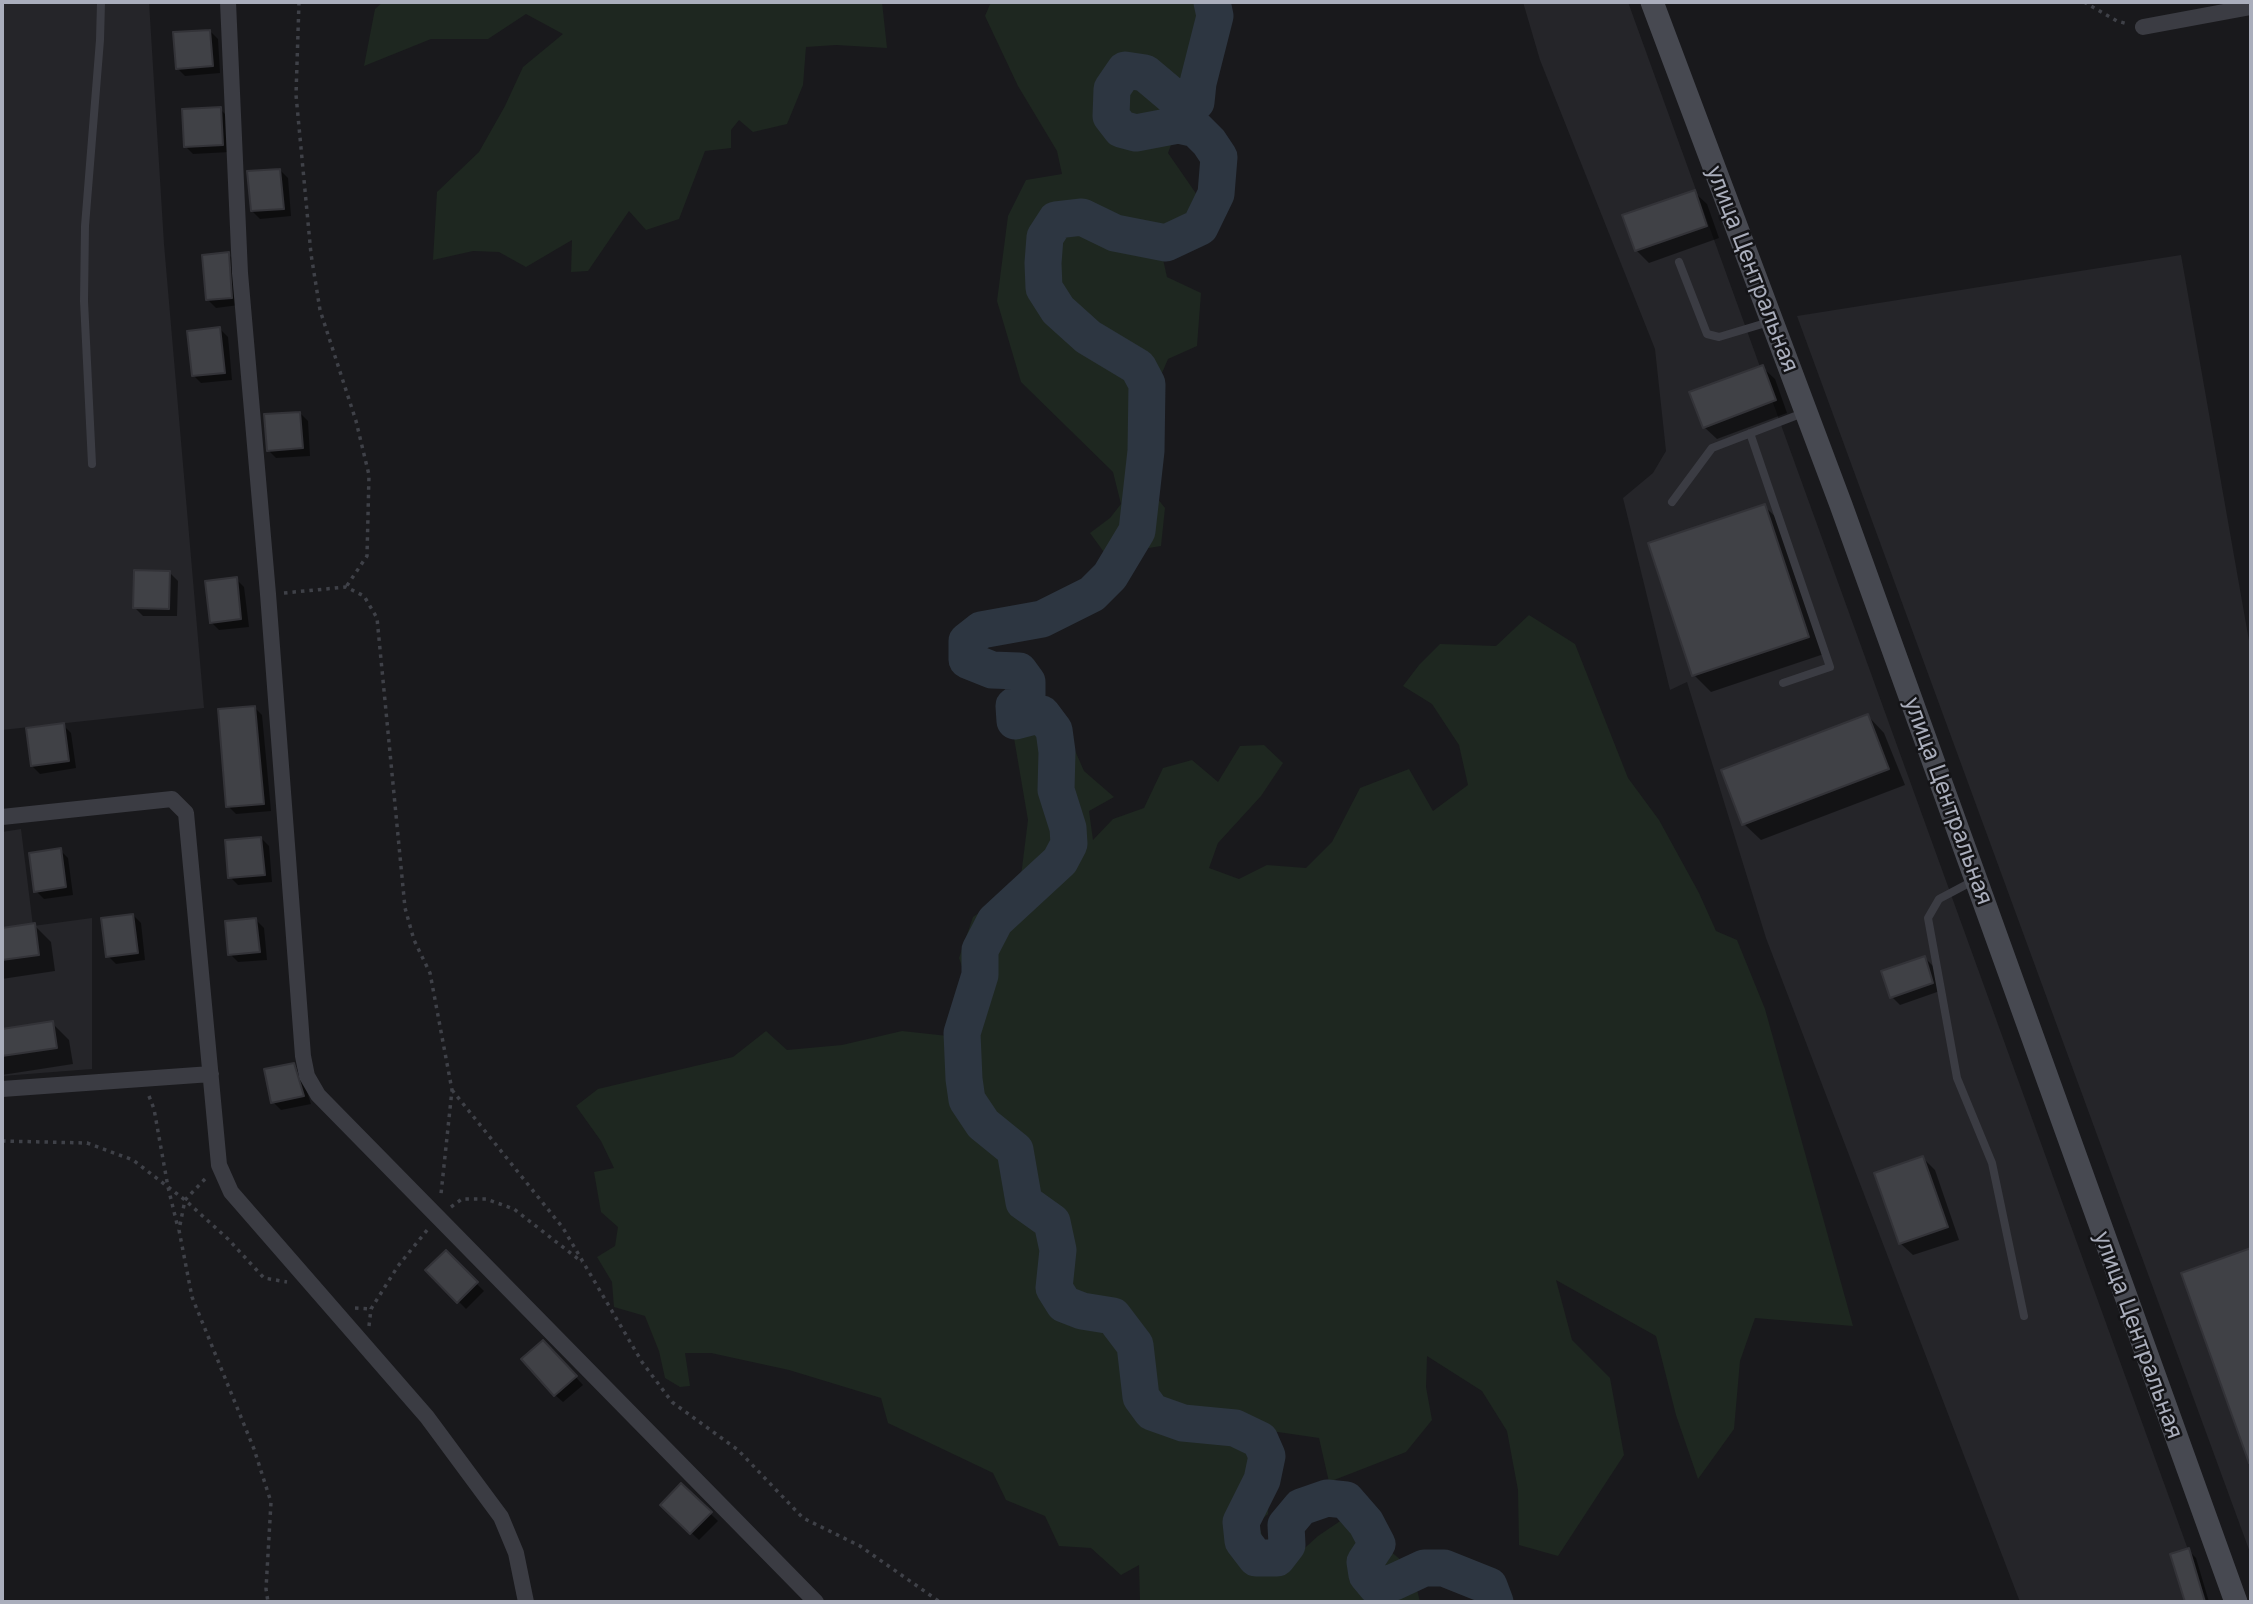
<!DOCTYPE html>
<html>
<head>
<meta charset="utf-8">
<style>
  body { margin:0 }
  #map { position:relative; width:2253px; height:1604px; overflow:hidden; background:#19191c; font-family:Inter,sans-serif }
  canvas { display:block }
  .frame { position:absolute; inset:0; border:4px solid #aaaebc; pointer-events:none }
</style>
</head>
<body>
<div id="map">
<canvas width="2253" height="1604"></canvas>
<div class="frame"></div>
</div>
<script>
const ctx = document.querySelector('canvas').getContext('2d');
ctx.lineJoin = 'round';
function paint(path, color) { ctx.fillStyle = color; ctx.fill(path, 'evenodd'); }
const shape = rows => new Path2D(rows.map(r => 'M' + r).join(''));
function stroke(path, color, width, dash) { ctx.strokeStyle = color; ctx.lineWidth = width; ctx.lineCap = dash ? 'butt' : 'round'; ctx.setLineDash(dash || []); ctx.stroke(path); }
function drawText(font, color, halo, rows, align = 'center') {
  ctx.font = font + ' Inter,sans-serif'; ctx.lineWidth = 5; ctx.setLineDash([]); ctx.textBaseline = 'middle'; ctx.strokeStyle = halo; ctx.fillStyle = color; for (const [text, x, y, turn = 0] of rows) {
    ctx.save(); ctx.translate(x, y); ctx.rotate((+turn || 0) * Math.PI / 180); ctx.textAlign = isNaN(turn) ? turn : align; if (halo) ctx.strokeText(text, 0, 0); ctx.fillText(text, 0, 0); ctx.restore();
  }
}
const built = shape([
  [2,2,149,2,164,244,204,708,2,730],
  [1523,2,1628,2,2207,1602,2020,1602,1766,938,1687,682,1670,690,1623,498,1653,473,1666,451,1655,349,1540,60],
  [2181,255,2251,652,2251,1555,1797,316],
  [21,829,33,926,92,918,92,1069,2,1076,2,832]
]);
const green = shape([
  [383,2,882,2,887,48,836,45,806,47,803,85,787,124,753,132,739,120,731,130,731,148,705,151,679,219,646,230,629,211,588,271,571,272,572,240,526,267,499,252,473,251,433,260,437,192,479,152,505,106,523,67,563,34,526,14,488,39,431,39,364,66,375,9],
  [991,2,1194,2,1201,8,1203,59,1168,153,1206,208,1158,237,1167,277,1201,293,1197,346,1168,359,1150,401,1157,455,1149,488,1165,508,1161,546,1106,555,1090,533,1110,518,1121,504,1113,472,1021,382,997,301,1008,216,1026,180,1062,174,1057,151,1018,86,985,16],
  [1529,615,1575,644,1628,778,1659,820,1699,893,1716,931,1737,940,1765,1009,1853,1326,1755,1318,1740,1361,1734,1429,1698,1479,1676,1415,1656,1336,1556,1280,1572,1340,1610,1378,1624,1455,1558,1556,1519,1545,1518,1490,1507,1431,1482,1391,1427,1356,1426,1387,1432,1420,1406,1452,1329,1482,1319,1438,1271,1431,1246,1437,1270,1472,1268,1514,1258,1523,1275,1575,1318,1536,1370,1501,1390,1551,1412,1569,1420,1602,1140,1602,1139,1565,1121,1575,1091,1548,1059,1546,1045,1516,1006,1500,993,1473,888,1423,881,1398,789,1370,711,1353,685,1353,690,1386,680,1387,665,1378,659,1351,645,1316,614,1307,612,1282,597,1257,615,1246,618,1227,601,1212,594,1172,614,1168,601,1141,576,1106,598,1089,733,1057,766,1031,787,1050,842,1045,902,1031,948,1036,972,996,959,958,973,917,1020,884,1028,820,1014,738,1061,719,1084,771,1114,797,1089,811,1093,840,1113,819,1144,808,1163,768,1192,760,1218,782,1240,746,1264,745,1283,763,1261,796,1218,843,1209,868,1239,879,1267,865,1306,868,1332,842,1360,788,1409,769,1433,811,1468,785,1459,745,1432,704,1403,686,1419,665,1440,644,1496,646]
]);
const shadow = shape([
  [210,31,218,39,220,73,185,76,177,68],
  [220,109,228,117,230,152,193,154,185,146],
  [280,170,288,178,291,216,260,219,252,211],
  [1694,192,1707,204,1719,238,1649,263,1636,250],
  [228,254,236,262,239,305,216,308,208,300],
  [220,329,228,337,232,380,201,383,193,375],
  [1762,367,1775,379,1787,413,1717,439,1704,427],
  [300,413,308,421,310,456,276,458,268,450],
  [1764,506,1781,522,1824,654,1711,692,1694,675],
  [170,573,178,581,177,616,143,616,135,608],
  [236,579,244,587,249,627,219,630,211,622],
  [254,707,262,715,271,811,236,814,228,806],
  [1868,716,1884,733,1905,785,1761,840,1744,824],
  [63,725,71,733,76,768,40,774,32,766],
  [261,838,269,846,272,882,238,885,230,877],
  [60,850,68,858,73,895,44,899,36,891],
  [133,915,141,923,145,960,116,964,108,956],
  [256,920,264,928,267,960,238,962,230,954],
  [34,925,51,942,55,971,2,979,2,930],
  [1925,958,1933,966,1940,991,1900,1005,1892,997],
  [52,1023,69,1040,73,1064,2,1075,2,1030],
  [293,1065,301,1073,311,1104,281,1110,273,1102],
  [1923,1158,1935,1170,1959,1240,1913,1255,1900,1243],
  [2251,1250,2251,1461,2183,1274],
  [446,1253,484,1291,466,1309,428,1270],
  [551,1350,583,1385,563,1402,555,1395],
  [681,1485,718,1521,699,1540,662,1505],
  [2188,1550,2196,1558,2209,1602,2186,1602,2172,1555]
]);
const river = shape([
  [1212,2,1215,16,1198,83,1196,102,1183,105,1145,73,1125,70,1112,89,1111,116,1121,129,1136,133,1178,125,1196,129,1209,142,1219,157,1216,194,1200,227,1166,243,1115,233,1082,217,1056,220,1045,237,1043,263,1044,288,1058,310,1088,337,1138,367,1147,384,1146,451,1137,531,1110,576,1092,594,1042,619,981,630,967,641,967,660,992,670,1019,671,1027,682,1027,696,1014,706,1015,721,1042,714,1054,730,1057,752,1056,790,1068,828,1069,844,1060,861,995,921,980,950,980,975,962,1033,964,1079,967,1100,983,1124,1015,1150,1024,1202,1052,1222,1058,1250,1054,1288,1064,1304,1082,1311,1113,1316,1135,1345,1141,1397,1152,1412,1183,1423,1235,1428,1260,1440,1267,1456,1262,1480,1241,1522,1243,1541,1256,1558,1277,1558,1287,1545,1286,1525,1301,1507,1327,1498,1346,1500,1366,1523,1377,1544,1365,1562,1367,1575,1377,1587,1394,1582,1424,1568,1444,1568,1489,1586,1495,1602]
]);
const building = shape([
  [210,30,213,66,176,69,173,32,210,30],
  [221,107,223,145,184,147,182,109,221,107],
  [280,169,284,209,251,211,247,171,280,169],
  [1695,190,1707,226,1635,251,1622,215,1695,190],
  [229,252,232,298,206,300,202,255,229,252],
  [220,327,225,373,192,376,187,331,220,327],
  [1763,365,1776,400,1703,428,1689,392,1763,365],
  [300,412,303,448,267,451,264,414,300,412],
  [1765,504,1809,637,1692,676,1648,543,1765,504],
  [134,570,170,571,169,609,133,608,134,570],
  [237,577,241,619,210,623,205,581,237,577],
  [255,706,264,804,226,807,218,709,255,706],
  [1868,714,1889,769,1742,825,1721,770,1868,714],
  [64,723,69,761,31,766,26,728,64,723],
  [261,837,265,875,228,878,225,840,261,837],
  [61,848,66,887,34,892,29,853,61,848],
  [133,914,138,953,106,957,101,918,133,914],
  [256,918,260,952,228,955,225,921,256,918],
  [35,923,39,955,2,960,2,928,35,923],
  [1925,956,1933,983,1890,998,1881,971,1925,956],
  [53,1021,57,1048,2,1056,2,1029,53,1021],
  [294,1063,304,1096,271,1103,264,1069,294,1063],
  [1923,1156,1948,1227,1899,1244,1874,1173,1923,1156],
  [2251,1248,2251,1462,2249,1463,2181,1273,2251,1248],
  [446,1250,478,1282,457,1303,425,1270,446,1250],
  [543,1340,577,1376,554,1396,521,1359,543,1340],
  [681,1483,712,1512,690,1534,660,1505,681,1483],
  [2189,1548,2205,1602,2185,1602,2170,1554,2189,1548]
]);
const path = shape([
  [299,2,296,95,311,254,320,310,356,421,369,475,367,556,346,587],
  [2084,2,2117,21,2128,24],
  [284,593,346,587,364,596,377,618,405,908,414,940,430,973,452,1090,441,1194],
  [452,1090,563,1228,642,1362,672,1402,738,1450,803,1518,860,1546,940,1602],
  [149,1096,154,1109,168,1187,178,1228],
  [2,1141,87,1143,133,1160,185,1200,228,1239,264,1278,287,1282],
  [205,1179,185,1200,179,1230,192,1297,254,1449,271,1502,266,1589,268,1602],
  [451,1207,462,1199,486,1199,514,1209,582,1262],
  [355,1308,371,1309],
  [369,1326,371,1309,398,1266,428,1229]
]);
const service = shape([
  [1679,262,1707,334,1719,337,1769,322],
  [1750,433,1830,667,1783,683],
  [92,464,84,301,85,226,100,40,101,2],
  [1672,502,1712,448,1803,413],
  [1973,881,1939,899,1928,918,1957,1078,1992,1163,2024,1316]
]);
const minor = shape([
  [228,2,240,273,268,594,303,1056,307,1076,318,1095,816,1602],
  [2143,27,2251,7],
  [2,817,172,799,186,813,219,1165,231,1192,427,1417,501,1517,516,1553,526,1602],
  [2,1089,211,1074]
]);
const secondary = shape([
  [1652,2,1841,505,2236,1602]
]);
const streetNames = [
  ["улица Центральная",1752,269,69],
  ["улица Центральная",1948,801,70],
  ["улица Центральная",2138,1335,70]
];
paint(built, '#252529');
paint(green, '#1e2720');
paint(shadow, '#0007');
stroke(river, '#2d3641', 37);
paint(building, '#404146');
stroke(building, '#333338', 2);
stroke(path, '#3f4148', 3.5, [3.5, 5]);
stroke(service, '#3b3c43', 8);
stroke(minor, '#3b3c43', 16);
stroke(secondary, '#474951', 23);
drawText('23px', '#aaaebc', '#141417', streetNames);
</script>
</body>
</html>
